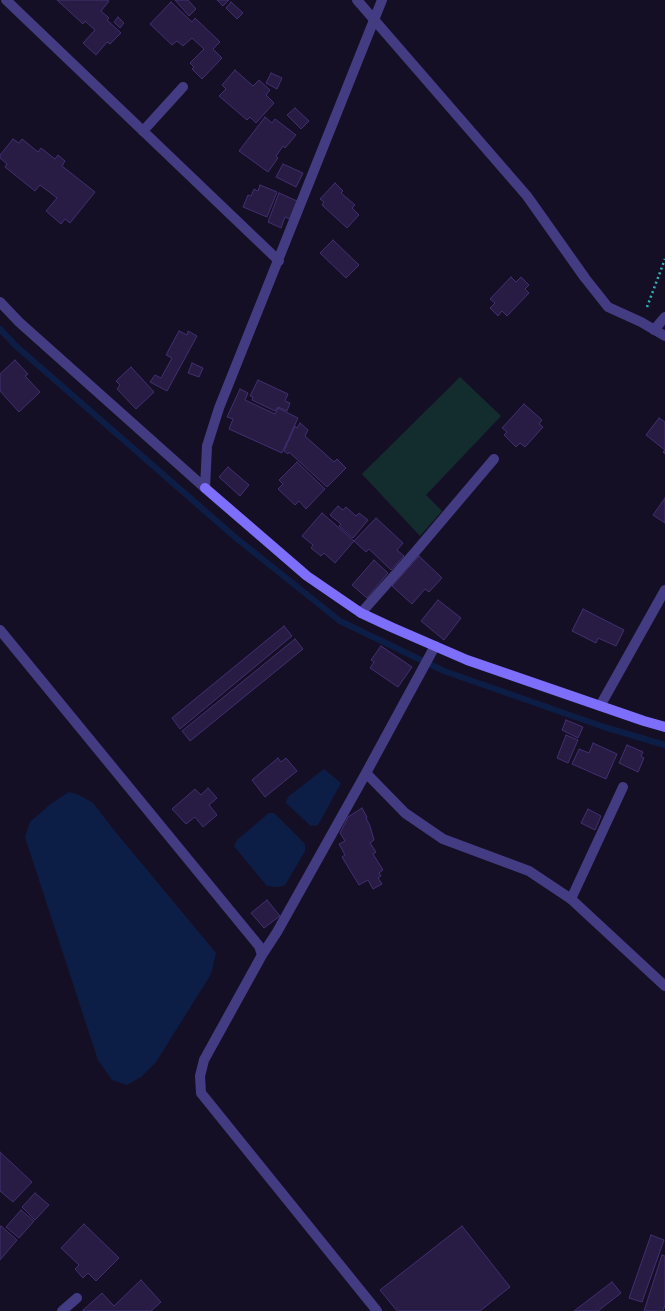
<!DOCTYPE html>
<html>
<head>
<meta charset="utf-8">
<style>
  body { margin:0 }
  canvas { display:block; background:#150f25 }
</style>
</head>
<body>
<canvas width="665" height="1311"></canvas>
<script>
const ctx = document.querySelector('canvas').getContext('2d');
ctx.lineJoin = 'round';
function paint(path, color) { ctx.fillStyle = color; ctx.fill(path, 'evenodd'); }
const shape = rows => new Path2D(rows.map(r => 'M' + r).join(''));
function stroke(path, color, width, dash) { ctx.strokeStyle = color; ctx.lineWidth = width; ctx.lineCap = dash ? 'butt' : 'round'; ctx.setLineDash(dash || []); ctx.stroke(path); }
const green = shape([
  [460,377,501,416,426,495,442,511,420,536,362,474]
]);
const water = shape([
  [324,769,341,783,318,825,311,826,286,803,288,797],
  [69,792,79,795,93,803,113,829,216,953,211,974,156,1062,141,1077,127,1085,112,1080,98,1060,25,837,30,822,52,803],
  [269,813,274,813,305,844,305,851,285,885,279,887,267,886,234,846,237,840]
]);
const stream = shape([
  [0,329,16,346,236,538,340,621,444,671,604,727,665,745]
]);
const building = shape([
  [57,0,107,0,109,1,101,11,109,18,107,20,121,33,110,44,107,42,96,55,83,43,95,30,85,21,83,24,57,0],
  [175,0,188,0,196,9,189,16,175,0],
  [217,0,229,0,223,6,217,0],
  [171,2,192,22,195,18,220,42,213,49,222,58,202,79,192,69,194,67,190,63,204,49,192,38,183,46,177,41,172,45,150,24,171,2],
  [231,2,243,13,237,19,226,8,231,2],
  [118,17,124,23,120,28,114,22,118,17],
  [235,70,253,86,259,80,270,90,266,95,274,103,256,123,250,117,247,120,219,96,226,89,222,85,235,70],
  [271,73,282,78,277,89,266,83,271,73],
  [295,108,309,121,301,129,287,115,295,108],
  [265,117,272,123,275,119,296,135,285,148,283,146,276,156,278,158,268,172,239,151,265,117],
  [13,139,19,143,22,139,38,152,41,148,55,159,58,155,65,161,62,166,95,192,70,223,65,219,61,224,46,211,57,198,40,185,35,191,5,167,7,164,0,158,0,155,13,139],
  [283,164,303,173,296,187,276,177,283,164],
  [335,183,343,191,341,193,355,205,352,208,359,215,347,228,322,205,324,202,320,199,335,183],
  [260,185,277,192,267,217,243,207,248,195,251,196,254,189,258,191,260,185],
  [279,193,297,201,290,219,285,217,281,228,268,222,279,193],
  [333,240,359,265,346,278,320,253,333,240],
  [511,277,516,282,521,277,529,285,525,289,529,293,507,316,502,311,498,316,490,308,495,303,490,299,511,277],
  [179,331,187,335,188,331,197,336,167,391,150,382,155,375,161,378,172,358,166,355,179,331],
  [15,360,28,374,25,376,40,392,19,412,0,391,0,374,15,360],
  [192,363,203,368,199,377,188,373,192,363],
  [131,367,154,392,136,409,117,389,120,385,116,381,131,367],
  [258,380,288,394,285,401,290,403,287,411,278,407,275,411,252,400,253,397,250,396,258,380],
  [240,389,248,393,245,400,275,414,278,408,298,418,282,453,229,429,233,419,227,417,240,389],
  [524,404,542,420,539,424,543,427,525,447,520,443,516,447,504,435,507,432,502,428,524,404],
  [659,418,665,422,665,454,663,452,665,450,646,435,659,418],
  [300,423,308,430,305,436,334,462,337,459,346,468,327,487,289,452,288,454,284,451,295,426,297,428,300,423],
  [297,462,325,489,306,509,299,501,295,505,278,489,283,484,279,480,297,462],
  [228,467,249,485,240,496,219,477,228,467],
  [665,498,665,523,653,515,665,498],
  [338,506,343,510,346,507,356,516,359,513,368,520,353,538,339,526,341,524,330,515,338,506],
  [322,513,354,541,335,563,324,553,321,556,311,548,313,545,302,536,322,513],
  [376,518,403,543,397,550,404,556,391,570,369,549,366,552,354,541,376,518],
  [419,556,442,578,429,592,425,589,412,604,392,586,419,556],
  [374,560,388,573,367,598,352,585,374,560],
  [438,600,461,618,444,640,421,621,438,600],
  [583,609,624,630,616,646,598,638,596,643,572,631,583,609],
  [284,626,292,636,180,729,172,718,284,626],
  [295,639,303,649,190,741,182,731,295,639],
  [381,646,412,667,398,687,370,668,374,662,371,660,381,646],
  [566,720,583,727,578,738,562,730,566,720],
  [566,735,578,740,568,763,557,758,566,735],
  [593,743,617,754,606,779,572,764,579,749,589,753,593,743],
  [627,745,643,752,641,756,644,758,638,772,619,763,627,745],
  [278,758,281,762,286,758,297,771,265,797,252,780,278,758],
  [208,788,217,798,209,805,217,815,203,827,195,817,186,824,172,809,195,789,201,795,208,788],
  [362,808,367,817,366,818,370,826,374,840,370,843,376,852,373,854,383,870,379,873,381,876,378,878,382,884,373,889,368,880,359,885,342,857,345,855,339,844,345,841,340,833,348,817,362,808],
  [588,809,601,816,595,830,581,823,588,809],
  [267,900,280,916,264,928,251,913,267,900],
  [0,1152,32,1182,13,1202,0,1191,0,1152],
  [35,1193,49,1205,35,1220,22,1207,35,1193],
  [21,1210,34,1221,19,1238,6,1227,21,1210],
  [84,1224,119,1258,96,1281,88,1273,83,1278,75,1269,79,1265,61,1248,84,1224],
  [1,1226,17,1240,0,1260,0,1227,1,1226],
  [462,1226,510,1287,480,1311,397,1311,380,1290,462,1226],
  [651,1235,664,1240,642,1302,629,1298,651,1235],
  [662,1255,665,1256,665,1305,663,1311,644,1311,662,1255],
  [141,1280,161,1302,151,1311,82,1311,102,1293,114,1306,141,1280],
  [612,1282,621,1293,598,1311,574,1311,612,1282]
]);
const path = shape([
  [647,307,665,259]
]);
const lane = shape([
  [143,131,183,87],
  [361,613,416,551,494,459],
  [571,899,623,787],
  [62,1311,77,1298]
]);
const street = shape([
  [6,0,279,261],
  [357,0,527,196,585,278,608,307,641,322,665,336],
  [0,302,19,322,205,488],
  [654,330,665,317],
  [205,488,207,446,219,408,382,0],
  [0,630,259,946,262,955,204,1060,200,1076,201,1093,377,1311],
  [435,646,366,773,405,813,443,839,529,871,571,899,665,986],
  [600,706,665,590],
  [262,955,277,932,366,773]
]);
const secondary = shape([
  [205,488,307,576,361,613,391,627,467,660,644,721,665,727]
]);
paint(green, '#132d2f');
paint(water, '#0d1e46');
stroke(stream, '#0d1e46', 6);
paint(building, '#281c45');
stroke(building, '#412f70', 1);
stroke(path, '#33b1b4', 2.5, [2, 3]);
stroke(lane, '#443c82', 10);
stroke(street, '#443c82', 10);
stroke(secondary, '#7d6efb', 10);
</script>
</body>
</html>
